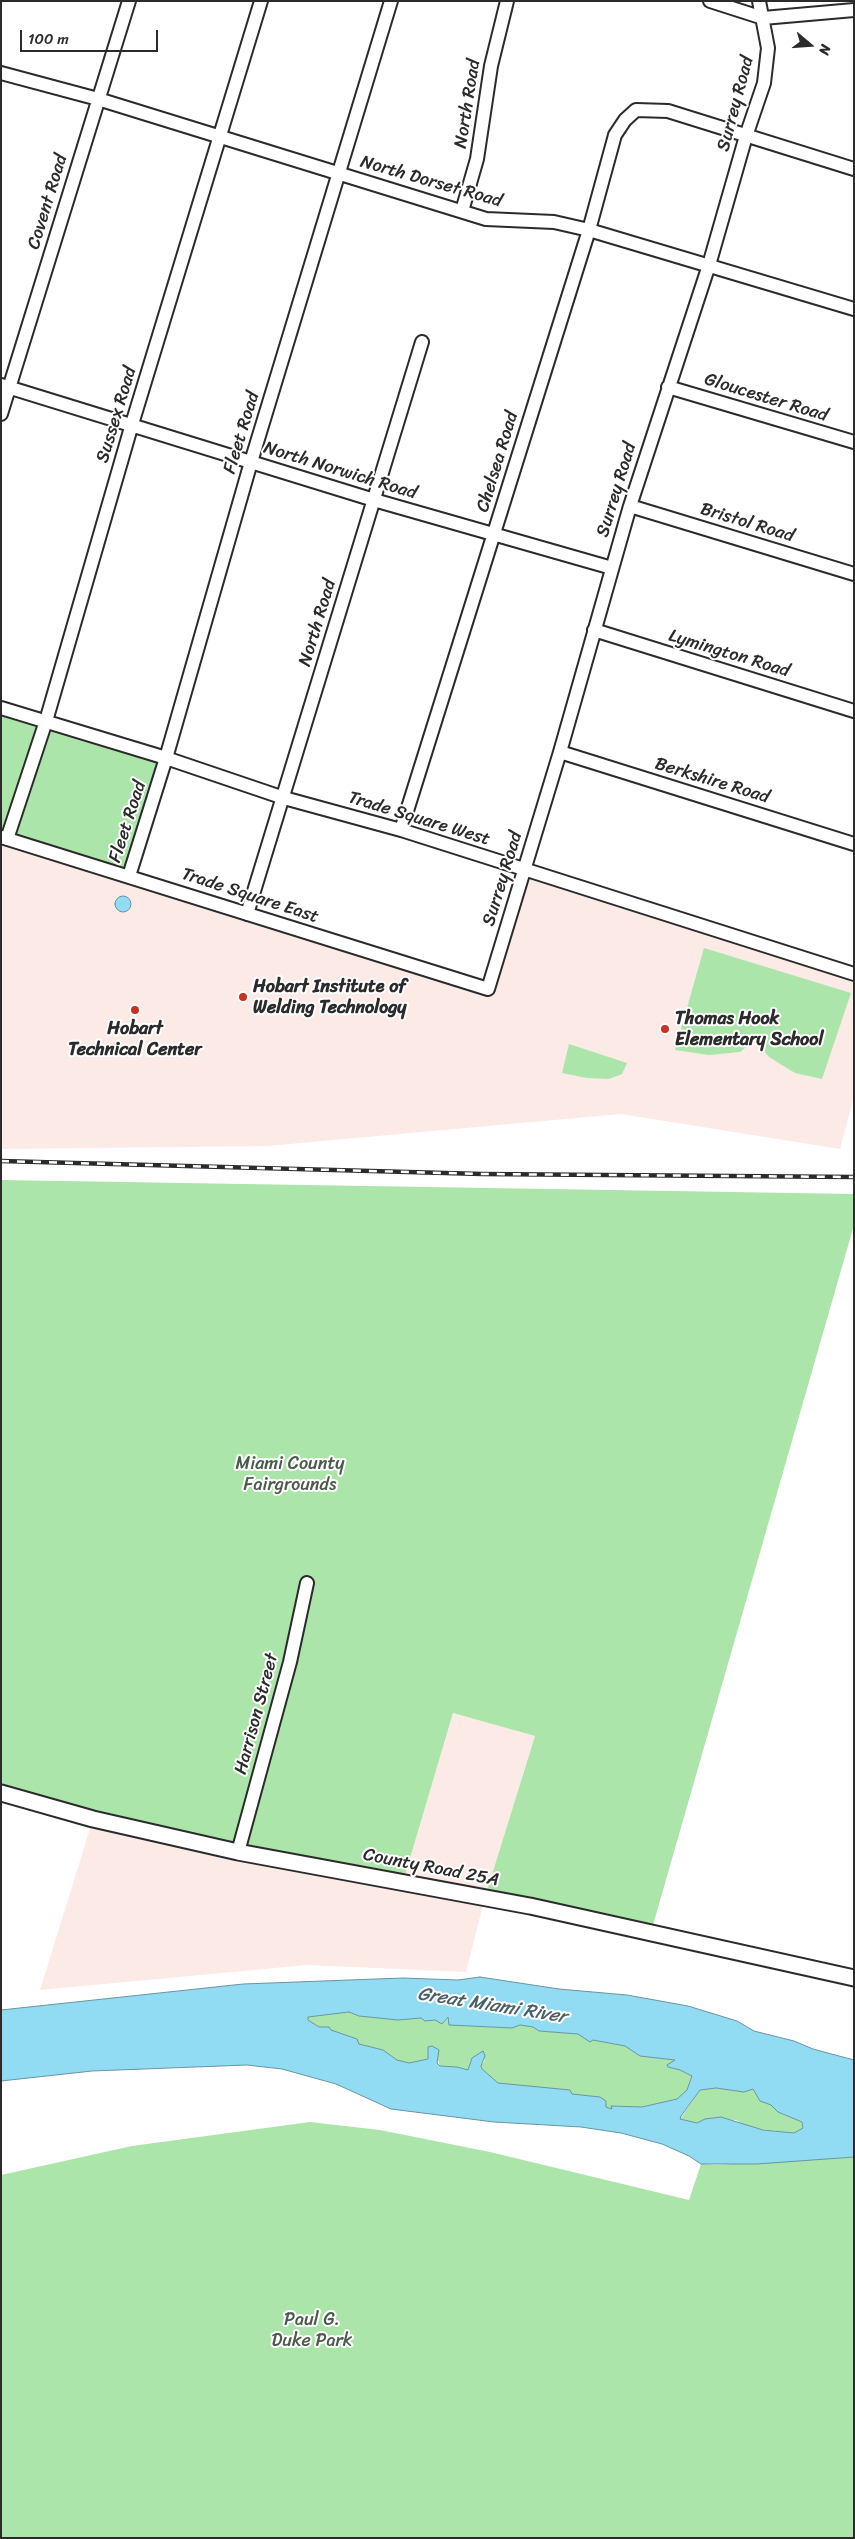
<!DOCTYPE html>
<html>
<head>
<meta charset="utf-8">
<style>
  body { margin:0 }
  #map { position:relative; width:855px; height:2539px; overflow:hidden; background:#fff; font-family:Sriracha,sans-serif }
  canvas { display:block }
  .frame { position:absolute; inset:0; border:2px solid #2b2b2b; pointer-events:none }
  .north { position:absolute; left:785px; top:20px; width:50px; height:50px; -webkit-text-stroke:4px #fff; paint-order:stroke; rotate:108deg; font-size:14px; font-weight:700; line-height:20px; text-align:center; color:#2b2b2b }
  .north::after { content:''; display:block; margin:auto; width:18px; height:22px; background:#2b2b2b; clip-path:polygon(50% 0,100% 100%,50% 72%,0 100%) }
  .scale { position:absolute; left:20px; top:30px; width:138px; height:22px; box-sizing:border-box; border:2px solid #2b2b2b; border-top:0; padding-left:6px; font-size:15px; line-height:18px; white-space:nowrap; color:#2b2b2b; -webkit-text-stroke:4px #fff; paint-order:stroke }
</style>
</head>
<body>
<div id="map">
<canvas width="855" height="2539"></canvas>
<div class="frame"></div>
<div class="north">N</div>
<div class="scale">100 m</div>
</div>
<script>
const ctx = document.querySelector('canvas').getContext('2d');
ctx.lineJoin = 'round';
function paint(path, color) { ctx.fillStyle = color; ctx.fill(path, 'evenodd'); }
const shape = rows => new Path2D(rows.map(r => 'M' + r).join(''));
function stroke(path, color, width, dash) { ctx.strokeStyle = color; ctx.lineWidth = width; ctx.lineCap = dash ? 'butt' : 'round'; ctx.setLineDash(dash || []); ctx.stroke(path); }
function drawText(font, color, halo, rows, align = 'center') {
  ctx.font = font + ' Sriracha,sans-serif'; ctx.lineWidth = 4; ctx.setLineDash([]); ctx.textBaseline = 'middle'; ctx.strokeStyle = halo; ctx.fillStyle = color; for (const [text, x, y, turn = 0] of rows) {
    ctx.save(); ctx.translate(x, y); ctx.rotate((+turn || 0) * Math.PI / 180); ctx.textAlign = isNaN(turn) ? turn : align; if (halo) ctx.strokeText(text, 0, 0); ctx.fillText(text, 0, 0); ctx.restore();
  }
}
const built = shape([
  [1,837,487,989,524,870,854,974,854,1097,840,1149,621,1114,267,1146,1,1149],
  [453,1713,535,1736,485,1897,466,1972,307,1965,40,1990,93,1819,403,1882]
]);
const green = shape([
  [1,708,166,758,129,876,1,837],
  [704,948,851,993,822,1079,795,1073,769,1057,755,1040,740,1052,709,1055,675,1050],
  [569,1044,627,1063,622,1074,609,1079,587,1078,562,1073],
  [1,1180,854,1194,854,1225,651,1932,485,1897,535,1736,453,1713,403,1882,1,1793],
  [349,2012,359,2016,398,2020,421,2018,425,2021,435,2020,442,2024,449,2017,466,2026,512,2028,520,2025,533,2027,539,2031,578,2034,593,2040,625,2046,640,2056,675,2060,668,2067,680,2070,692,2076,687,2090,677,2099,642,2107,612,2106,612,2109,606,2107,600,2097,572,2094,569,2091,498,2083,484,2071,481,2066,485,2060,477,2055,472,2058,468,2070,457,2067,440,2066,434,2048,428,2047,428,2059,409,2063,397,2060,383,2050,359,2044,356,2039,319,2027,308,2021,308,2017],
  [716,2088,744,2092,753,2089,760,2101,771,2105,778,2112,802,2122,803,2128,794,2133,750,2128,736,2120,705,2119,697,2123,680,2119,700,2090],
  [310,2122,380,2130,490,2152,689,2200,701,2164,716,2165,854,2157,854,2538,1,2538,1,2175,132,2146]
]);
const water = shape([
  '115 904a8 8 0 1 1 16 0a8 8 0 1 1-16 0Z',
  [480,1977,559,1989,627,1995,688,2006,737,2021,754,2031,794,2041,813,2049,854,2060,854,2157,757,2164,701,2164,689,2156,662,2144,621,2133,581,2127,494,2122,391,2109,336,2084,282,2069,247,2065,92,2071,1,2081,1,2010,243,1984,403,1978,458,1980,480,1977],
  [349,2012,359,2016,398,2020,421,2018,425,2021,435,2020,442,2024,448,2017,449,2025,512,2028,520,2025,533,2027,539,2031,578,2034,590,2042,593,2040,625,2046,640,2056,675,2060,667,2065,668,2067,680,2070,692,2076,687,2090,677,2099,642,2107,611,2106,612,2109,606,2107,606,2101,600,2097,572,2094,570,2090,498,2083,482,2069,481,2066,485,2056,483,2051,472,2058,468,2070,457,2067,440,2066,437,2063,439,2050,432,2046,428,2047,428,2059,409,2063,397,2060,383,2050,359,2044,357,2039,331,2030,329,2027,319,2027,308,2020,308,2017,349,2012],
  [716,2088,744,2092,753,2089,760,2101,771,2105,778,2112,802,2122,803,2128,794,2133,763,2130,721,2117,705,2119,697,2123,680,2119,681,2116,700,2090,716,2088]
]);
const minor = shape([
  [710,1,763,18,854,10],
  [1,73,98,99,486,219,554,222,589,230,854,309],
  [462,211,477,159,491,66,507,1],
  [1,385,374,500,612,568],
  [668,387,854,442],
  [1,414,129,1],
  [630,506,854,574],
  [594,630,854,711],
  [1,708,166,758,284,798,401,830,854,974],
  [560,752,854,844],
  [401,830,589,230,615,135,625,120,636,110,668,111,854,169],
  [1,837,488,989,560,752,630,506,709,265,746,136,764,83,768,48,759,1],
  [7,839,46,721,132,424,261,1],
  [129,876,166,758,251,462,391,1],
  [247,914,422,342],
  [238,1852,290,1662,307,1583]
]);
const major = shape([
  [1,1793,93,1819,238,1852,530,1906,854,1978]
]);
const rail = shape([
  [1,1161,482,1174,854,1177]
]);
const markers = [
  [243,997,5,"#c8321e"],
  [135,1010,5,"#c8321e"],
  [665,1029,5,"#c8321e"]
];
const streetNames = [
  ["North Road",468,104,-81],
  ["Surrey Road",736,104,-75],
  ["North Dorset Road",431,182,16],
  ["Covent Road",48,202,-73],
  ["Gloucester Road",766,398,17],
  ["Sussex Road",117,415,-73],
  ["Fleet Road",242,433,-73],
  ["Chelsea Road",498,462,-73],
  ["North Norwich Road",340,471,17],
  ["Surrey Road",617,490,-73],
  ["Bristol Road",747,523,17],
  ["North Road",318,623,-73],
  ["Lymington Road",729,654,17],
  ["Berkshire Road",712,781,17],
  ["Trade Square West",419,819,17],
  ["Fleet Road",128,822,-72],
  ["Surrey Road",503,879,-73],
  ["Trade Square East",250,896,18],
  ["Harrison Street",257,1714,-75],
  ["County Road 25A",431,1868,11]
];
const poiNames = [
  ["Hobart Institute of",253,987],
  ["Welding Technology",253,1008],
  ["Thomas Hook",675,1019],
  ["Elementary School",675,1040],
  ["Hobart",135,1029,"center"],
  ["Technical Center",135,1050,"center"]
];
const parkNames = [
  ["Miami County",290,1464],
  ["Fairgrounds",290,1485],
  ["Paul G.",312,2320],
  ["Duke Park",312,2341]
];
const waterNames = [
  ["Great Miami River",492,2006,9]
];
paint(built, '#fbeae6');
paint(green, '#ace5a9');
paint(water, '#91dcf2');
stroke(water, '#6895a2', 1);
stroke(minor, '#2b2b2b', 16);
stroke(major, '#2b2b2b', 19);
stroke(minor, '#fff', 12);
stroke(major, '#fff', 15);
stroke(rail, '#2b2b2b', 4.5);
stroke(rail, '#fff', 2.5, [8]);
for (const [x, y, r, color] of markers) { const dot = new Path2D(); dot.arc(x, y, r, 0, 2 * Math.PI); ctx.fillStyle = color; ctx.fill(dot); stroke(dot, '#fff', 2); }
drawText('18px', '#2b2b2b', '#fff', streetNames);
drawText('bold 18px', '#2b2b2b', '#fff', poiNames, 'left');
drawText('18px', '#4b5a4a', '#fff', parkNames);
drawText('italic 19px', '#4a6067', '#fff', waterNames);
</script>
</body>
</html>
